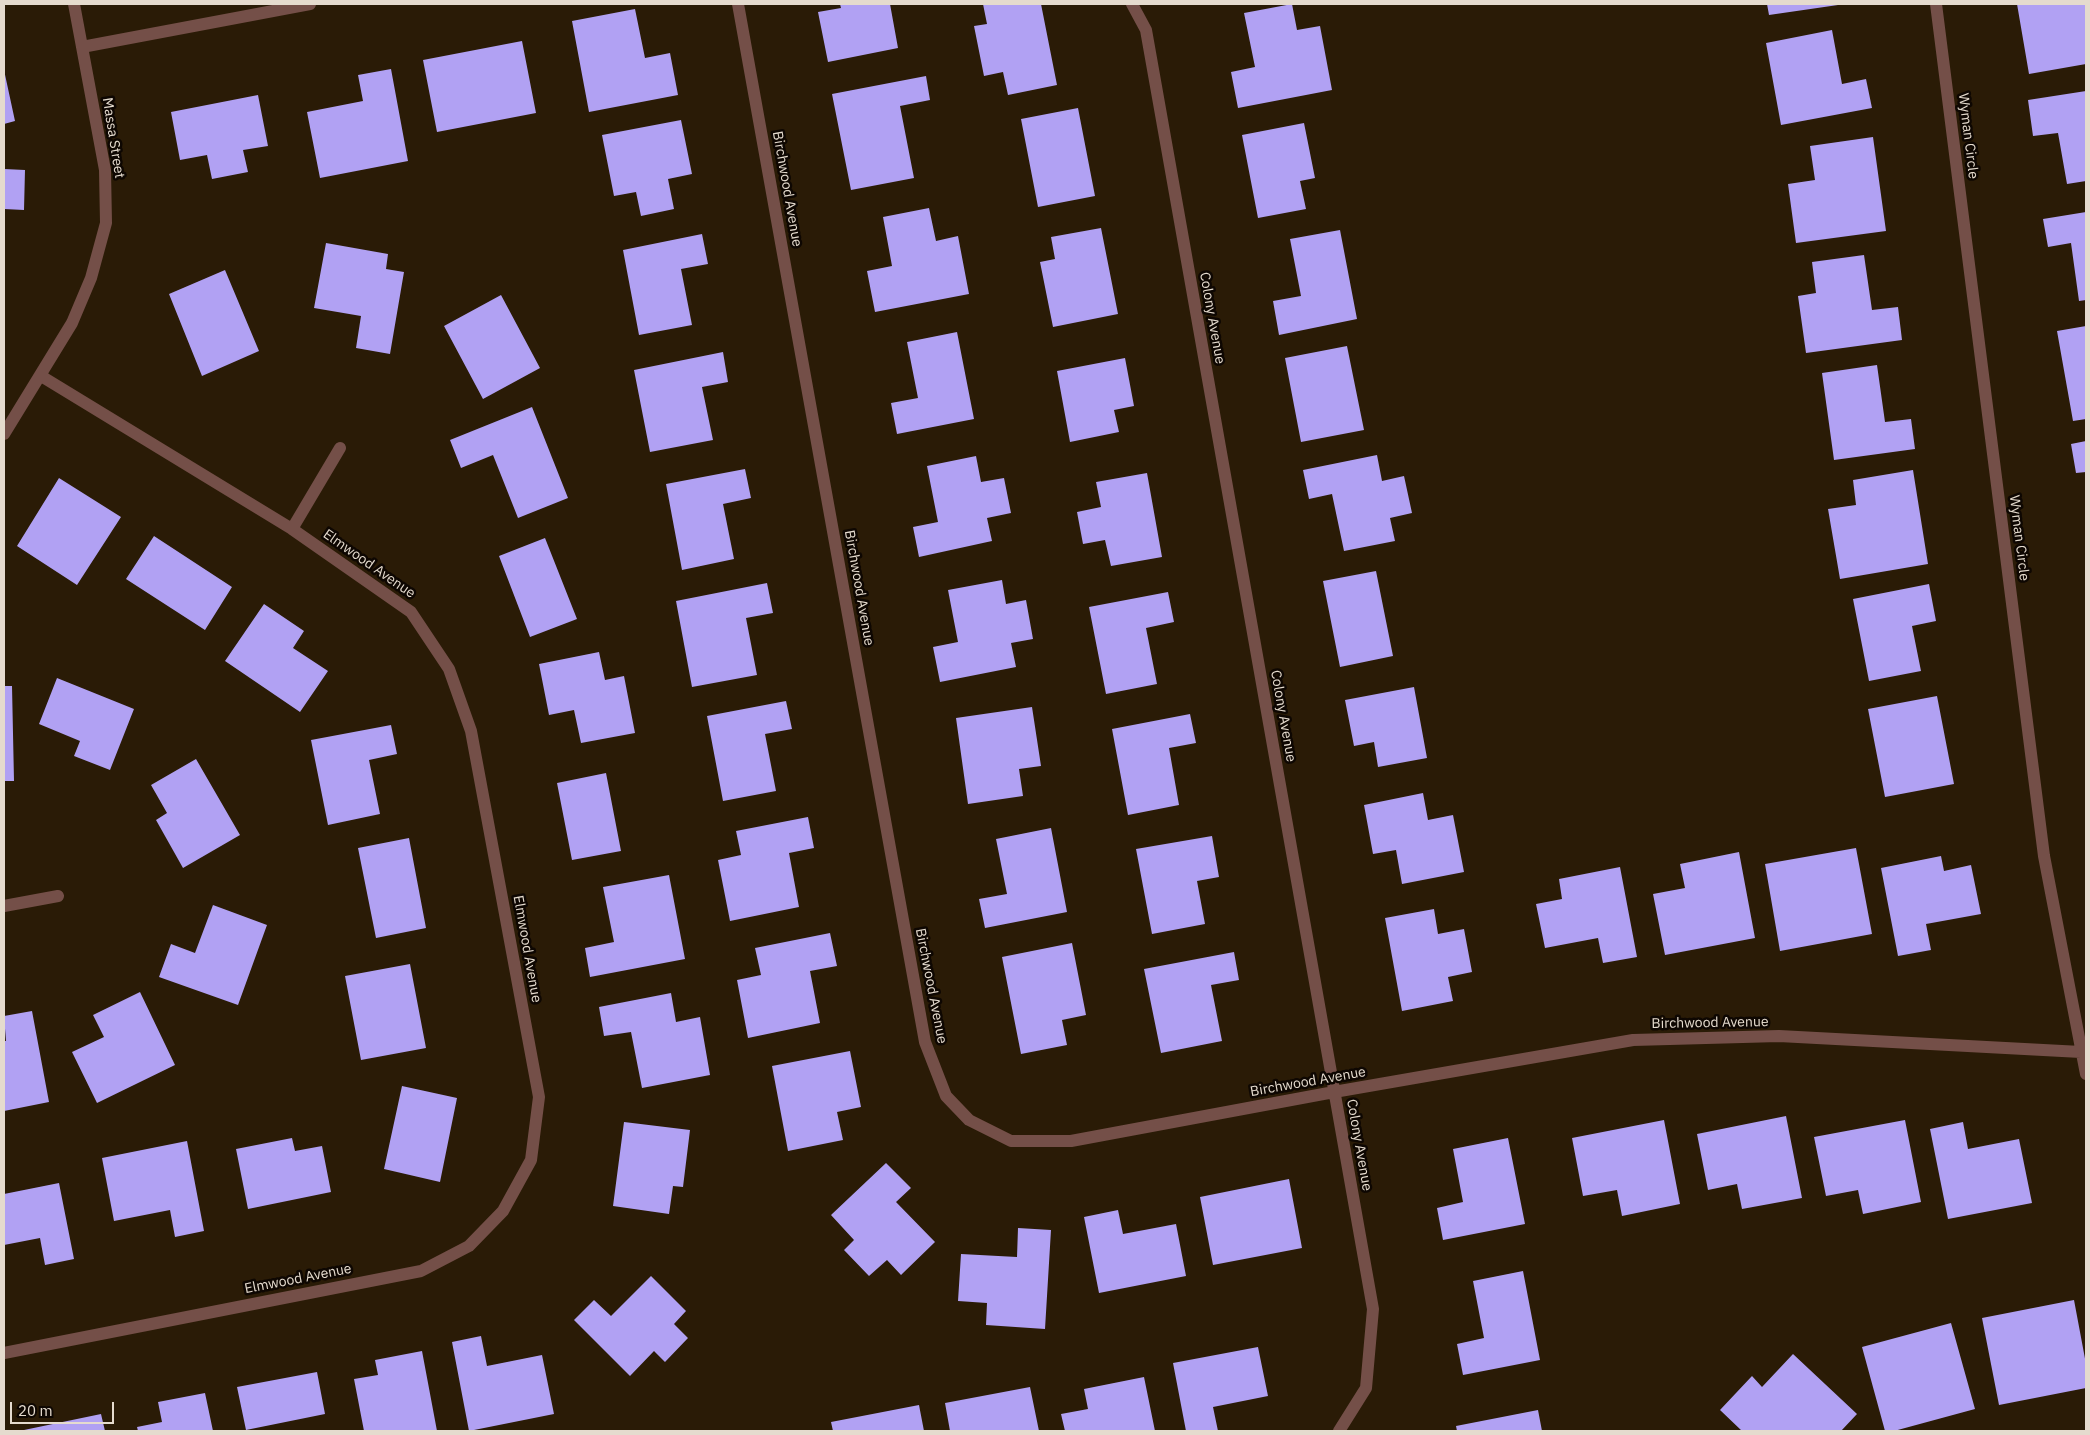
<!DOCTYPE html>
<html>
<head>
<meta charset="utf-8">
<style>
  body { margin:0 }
  #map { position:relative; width:2090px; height:1435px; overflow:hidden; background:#2a1b06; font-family:"IBM Plex Sans",sans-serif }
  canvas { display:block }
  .frame { position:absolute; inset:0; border:5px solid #e5dbce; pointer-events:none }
  .scale { position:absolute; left:10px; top:1402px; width:104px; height:22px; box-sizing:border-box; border:2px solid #e5dbce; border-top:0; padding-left:6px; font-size:15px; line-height:18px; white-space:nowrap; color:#e5dbce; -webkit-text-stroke:4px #0e0702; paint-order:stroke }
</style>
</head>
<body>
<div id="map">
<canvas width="2090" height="1435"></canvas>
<div class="frame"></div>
<div class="scale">20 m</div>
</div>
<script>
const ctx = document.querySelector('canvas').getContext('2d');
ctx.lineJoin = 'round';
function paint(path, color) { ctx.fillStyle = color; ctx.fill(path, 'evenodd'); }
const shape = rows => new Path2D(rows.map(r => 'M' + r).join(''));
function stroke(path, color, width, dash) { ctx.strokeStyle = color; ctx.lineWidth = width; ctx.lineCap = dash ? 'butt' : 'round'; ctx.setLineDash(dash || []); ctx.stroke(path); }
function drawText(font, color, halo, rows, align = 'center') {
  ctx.font = font + ' "IBM Plex Sans",sans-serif'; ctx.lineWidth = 5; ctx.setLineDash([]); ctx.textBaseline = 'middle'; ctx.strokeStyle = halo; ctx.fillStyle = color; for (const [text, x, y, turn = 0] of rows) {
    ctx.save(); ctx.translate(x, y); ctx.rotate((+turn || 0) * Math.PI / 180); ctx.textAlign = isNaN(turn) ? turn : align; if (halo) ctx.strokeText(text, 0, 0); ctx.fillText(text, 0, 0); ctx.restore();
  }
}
const building = shape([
  [840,4,890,4,898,48,828,62,818,12,841,8],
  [983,4,1041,4,1057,85,1008,95,1003,72,984,76,974,26,987,24],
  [1292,4,1297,30,1320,26,1332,90,1238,108,1231,72,1255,67,1244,13],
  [1767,4,1838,4,1838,5,1769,15],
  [2017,4,2086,4,2086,64,2029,74],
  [635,9,645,58,670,53,678,95,589,112,572,21],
  [1832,30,1842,84,1866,79,1872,108,1781,125,1766,43],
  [522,41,536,113,437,132,423,60],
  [391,69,408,161,320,178,307,112,363,101,358,75],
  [4,70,15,121,4,124],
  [926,76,930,100,900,106,914,178,851,190,832,94],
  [2086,91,2086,181,2067,184,2058,133,2033,136,2028,100],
  [258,95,268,146,243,150,248,172,212,179,207,155,180,160,171,112],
  [1078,108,1095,196,1038,207,1021,119],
  [681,120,692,174,668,179,674,209,641,216,636,192,614,196,602,135],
  [1304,123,1315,178,1300,181,1306,209,1258,218,1242,135],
  [1873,137,1886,231,1796,243,1788,184,1815,180,1810,146],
  [4,169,25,170,24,210,4,209],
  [929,208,936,241,958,236,969,294,875,312,867,271,892,266,883,217],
  [2086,212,2086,300,2079,301,2071,243,2048,247,2043,219],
  [1101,228,1118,314,1053,327,1040,262,1055,259,1051,237],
  [1340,230,1357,319,1279,335,1273,301,1301,296,1290,239],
  [702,234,708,264,681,269,692,325,639,335,623,250],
  [326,243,388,254,386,269,404,272,390,354,356,348,361,316,314,308],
  [1864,255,1872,310,1898,307,1902,340,1806,353,1798,296,1816,293,1812,262],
  [225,270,259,351,202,376,169,294],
  [501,295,540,368,483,399,444,326],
  [2086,326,2086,419,2073,421,2057,331],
  [957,332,974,419,897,434,891,403,918,398,907,342],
  [1347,346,1364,430,1301,442,1285,358],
  [723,352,728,382,702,387,713,440,650,452,634,370],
  [1125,358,1134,406,1114,410,1119,432,1070,442,1057,371],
  [1877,365,1885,422,1911,419,1915,449,1834,460,1822,373],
  [532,407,568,498,518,518,493,455,461,468,450,440],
  [2086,441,2086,472,2076,473,2071,444],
  [1377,455,1382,481,1404,476,1412,513,1390,518,1395,541,1344,551,1332,494,1309,499,1303,470],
  [976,456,981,482,1004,478,1011,513,987,518,992,541,919,557,913,527,938,522,927,466],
  [745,469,751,498,723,504,734,559,682,570,666,484],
  [1913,470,1928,564,1840,579,1828,509,1856,505,1853,480],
  [1147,473,1162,557,1111,566,1105,540,1083,544,1077,512,1101,507,1096,482],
  [59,478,121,517,77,585,17,546],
  [154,536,232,587,205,630,126,579],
  [545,538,577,619,530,637,499,556],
  [1376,571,1393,656,1340,667,1323,581],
  [1002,580,1006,604,1026,600,1033,639,1011,643,1016,667,940,682,933,647,958,642,948,590],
  [767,583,773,613,746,618,757,675,692,687,676,601],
  [1929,584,1936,621,1912,626,1921,671,1869,681,1853,599],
  [1168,592,1174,622,1146,628,1157,684,1106,694,1089,607],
  [264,604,304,631,293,648,328,671,300,712,225,661],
  [599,652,605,680,624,676,635,733,581,743,574,710,549,715,539,664],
  [57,678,134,709,110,770,74,756,80,741,39,724],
  [4,686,12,686,14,781,4,781],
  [1414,687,1427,758,1378,767,1374,742,1354,746,1345,700],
  [1937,696,1954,784,1885,797,1868,709],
  [786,701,792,729,765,734,776,791,723,801,707,716],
  [1032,707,1041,766,1019,769,1023,796,968,804,956,718],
  [1190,714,1196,743,1169,748,1179,805,1128,815,1112,729],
  [391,725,397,754,369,760,380,814,328,825,311,740],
  [196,759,240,835,183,868,156,820,167,813,151,785],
  [606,773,621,851,572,860,557,783],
  [1423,793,1428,820,1453,815,1464,872,1402,884,1396,850,1373,854,1364,805],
  [808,817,814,848,789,853,799,907,730,921,718,860,741,855,736,831],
  [1051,828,1067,912,985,928,979,899,1007,894,996,839],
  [1212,836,1219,877,1197,881,1205,924,1152,934,1136,849],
  [409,838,426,928,376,938,358,848],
  [1856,848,1872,934,1780,951,1765,864],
  [1739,852,1755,938,1665,955,1653,894,1685,888,1680,864],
  [1941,856,1944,871,1971,865,1981,914,1926,924,1931,950,1898,956,1881,868],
  [1620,867,1637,957,1603,963,1598,938,1545,948,1536,904,1562,899,1559,879],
  [669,875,685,959,590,977,585,948,614,942,603,887],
  [213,905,267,925,238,1005,159,977,171,944,195,953],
  [1434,909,1438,934,1464,929,1472,972,1448,977,1453,1001,1402,1011,1385,918],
  [830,933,837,966,810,971,820,1023,748,1038,737,980,761,975,755,948],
  [1072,943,1086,1015,1062,1020,1067,1045,1021,1054,1002,957],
  [1234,952,1239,980,1211,985,1222,1041,1161,1053,1144,969],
  [410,964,426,1048,361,1060,345,976],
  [140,992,175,1065,97,1103,72,1052,104,1037,93,1015],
  [671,993,676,1022,700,1017,710,1075,642,1088,631,1032,604,1036,599,1007],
  [32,1011,49,1102,4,1111,4,1041,6,1041,4,1016],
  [850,1051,861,1107,837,1112,843,1140,788,1151,772,1066],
  [402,1086,457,1098,440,1182,384,1169],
  [1786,1116,1802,1198,1742,1209,1737,1184,1708,1190,1697,1134],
  [1664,1120,1680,1204,1622,1216,1617,1190,1583,1196,1572,1138],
  [1905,1120,1921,1202,1863,1214,1858,1190,1826,1196,1814,1137],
  [624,1122,690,1130,683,1187,673,1186,669,1214,613,1206],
  [1963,1122,1968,1149,2019,1139,2032,1203,1948,1219,1930,1129],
  [292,1138,295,1151,322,1146,331,1192,248,1209,236,1149],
  [1508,1138,1525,1224,1443,1240,1437,1208,1463,1202,1453,1149],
  [187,1141,204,1231,175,1237,170,1210,114,1221,102,1158],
  [886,1163,911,1188,896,1202,935,1242,901,1275,887,1260,869,1276,844,1250,854,1240,831,1215],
  [1289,1179,1302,1248,1213,1265,1200,1197],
  [59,1183,74,1259,45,1265,40,1238,4,1245,4,1194],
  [1118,1210,1123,1234,1176,1224,1186,1276,1099,1293,1084,1217],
  [1018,1228,1051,1230,1045,1329,986,1325,987,1303,958,1301,961,1254,1017,1257],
  [1523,1271,1540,1360,1463,1375,1457,1344,1484,1338,1473,1281],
  [651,1276,686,1311,674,1324,688,1338,665,1362,654,1351,630,1376,574,1320,594,1300,611,1316],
  [2074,1300,2086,1364,2086,1388,1999,1405,1982,1318],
  [1951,1323,1975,1409,1894,1431,1885,1431,1862,1347],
  [481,1336,487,1366,542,1355,554,1414,469,1431,452,1342],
  [1258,1347,1268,1396,1213,1407,1218,1431,1186,1431,1173,1363],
  [422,1351,437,1431,364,1431,354,1379,378,1375,375,1360],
  [1793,1354,1857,1414,1841,1431,1742,1431,1720,1410,1752,1376,1762,1387],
  [317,1372,325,1414,246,1430,237,1387],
  [1144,1377,1155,1431,1065,1431,1061,1414,1088,1409,1084,1389],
  [1030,1387,1039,1431,950,1431,945,1403],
  [205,1393,213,1431,138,1431,137,1427,162,1422,158,1402],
  [919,1405,924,1431,833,1431,831,1422],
  [1538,1410,1542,1431,1457,1431,1456,1426],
  [101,1414,105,1431,24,1431,24,1430]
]);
const street = shape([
  [738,4,925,1042,946,1096,969,1120,1011,1141,1071,1141,1334,1092,1633,1040,1779,1036,2081,1052],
  [1132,4,1146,30,1373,1309,1366,1388,1339,1431],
  [1936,4,2044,856,2086,1074],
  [82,47,310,4],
  [4,434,72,323,91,278,106,223,105,170,74,4],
  [292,529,340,448],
  [4,906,58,896],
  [4,1353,421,1271,469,1246,503,1211,531,1160,539,1097,471,731,449,669,411,612,292,529,41,376]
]);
const streetNames = [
  ["Wyman Circle",1968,136,83],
  ["Massa Street",113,138,81],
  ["Birchwood Avenue",787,189,80],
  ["Colony Avenue",1212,318,80],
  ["Wyman Circle",2019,538,83],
  ["Elmwood Avenue",369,564,35],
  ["Birchwood Avenue",859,588,80],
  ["Colony Avenue",1283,716,80],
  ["Elmwood Avenue",527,949,80],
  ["Birchwood Avenue",931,986,79],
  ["Birchwood Avenue",1710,1023,-1],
  ["Birchwood Avenue",1308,1082,-10],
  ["Colony Avenue",1359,1145,80],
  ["Elmwood Avenue",298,1279,-11]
];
paint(building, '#b1a1f3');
stroke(street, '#744f48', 12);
drawText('14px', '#e5dbce', '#0e0702', streetNames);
</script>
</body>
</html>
